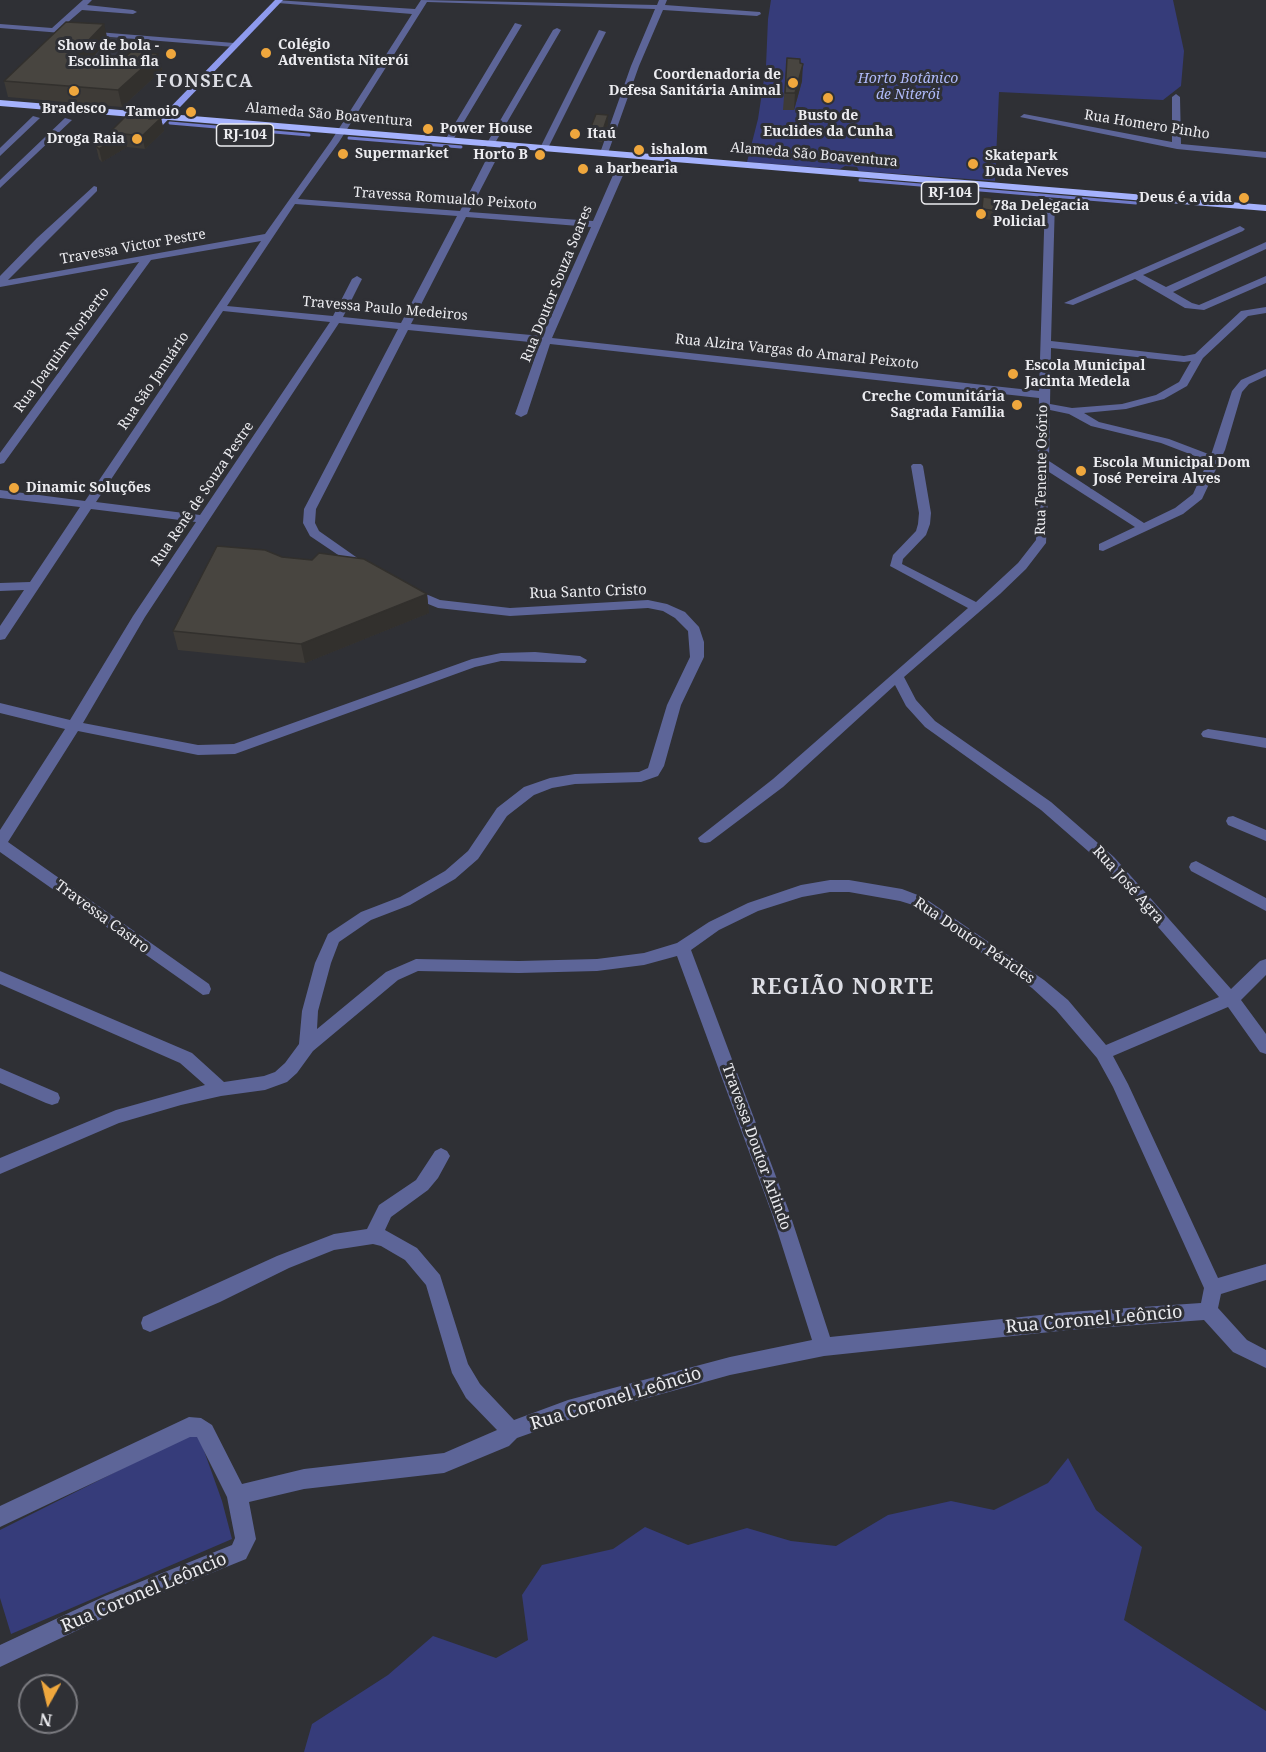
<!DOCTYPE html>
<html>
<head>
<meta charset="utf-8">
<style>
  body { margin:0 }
  #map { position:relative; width:1266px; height:1752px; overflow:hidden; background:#2f3035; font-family:"Noto Serif",serif }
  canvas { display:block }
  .north { position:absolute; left:18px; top:1674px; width:60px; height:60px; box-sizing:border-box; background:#2f3035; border:2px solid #7b7b80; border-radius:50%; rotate:188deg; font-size:16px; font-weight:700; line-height:24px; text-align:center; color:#ececf0 }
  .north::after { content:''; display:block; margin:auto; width:21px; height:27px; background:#efa73d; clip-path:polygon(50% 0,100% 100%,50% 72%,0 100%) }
</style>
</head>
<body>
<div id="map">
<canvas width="1266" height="1752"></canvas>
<div class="north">N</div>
</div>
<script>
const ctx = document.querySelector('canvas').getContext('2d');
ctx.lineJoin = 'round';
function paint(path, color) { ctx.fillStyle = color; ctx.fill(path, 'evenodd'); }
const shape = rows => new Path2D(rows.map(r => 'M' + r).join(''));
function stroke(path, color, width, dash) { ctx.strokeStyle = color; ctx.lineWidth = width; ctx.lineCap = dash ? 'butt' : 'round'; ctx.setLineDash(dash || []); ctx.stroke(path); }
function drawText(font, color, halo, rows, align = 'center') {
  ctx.font = font + ' "Noto Serif",serif'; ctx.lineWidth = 6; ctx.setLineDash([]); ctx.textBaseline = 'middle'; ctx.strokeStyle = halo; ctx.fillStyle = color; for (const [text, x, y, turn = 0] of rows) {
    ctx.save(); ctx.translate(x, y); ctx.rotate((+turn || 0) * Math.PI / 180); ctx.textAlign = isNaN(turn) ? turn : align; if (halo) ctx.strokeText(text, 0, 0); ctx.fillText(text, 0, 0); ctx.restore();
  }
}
const built = shape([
  [73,35,112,36,131,38,99,74,80,70]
]);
const green = shape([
  [771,0,1173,0,1184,51,1181,86,1163,100,999,92,995,181,859,171,857,167,845,166,840,169,747,162,758,119,766,66,768,19],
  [197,1431,222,1501,232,1539,11,1634,0,1598,0,1530],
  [1068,1458,1096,1510,1142,1547,1124,1620,1266,1711,1266,1752,304,1752,312,1724,388,1675,433,1636,496,1658,528,1640,522,1595,542,1565,613,1549,645,1527,688,1545,747,1528,791,1541,836,1546,888,1515,951,1501,994,1510,1048,1483]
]);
const stream = shape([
  [170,123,309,135],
  [349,138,461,147],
  [860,180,1136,203]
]);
const minor = shape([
  [83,0,92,0,87,5,133,10,137,12,133,14,82,10,60,29,234,43,238,45,234,47,0,28,0,24,52,28,83,0],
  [275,0,415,9,421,0,657,5,659,0,667,0,665,5,760,12,761,14,757,16,663,10,639,66,608,153,604,156,600,153,631,66,655,9,427,2,339,142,298,199,460,211,488,156,493,153,498,156,469,212,593,221,617,166,625,164,627,166,552,338,1039,391,1045,201,1050,198,1055,201,1051,341,1184,356,1195,354,1241,311,1266,307,1266,313,1248,316,1203,358,1187,386,1164,399,1126,409,1084,413,1099,422,1169,439,1211,455,1232,391,1241,380,1266,369,1266,376,1249,384,1242,392,1225,450,1202,499,1183,514,1103,551,1099,550,1099,544,1135,527,1049,472,1046,543,1026,569,1000,594,904,677,916,700,935,721,1051,802,1114,857,1231,989,1260,961,1266,959,1266,975,1241,1000,1266,1034,1266,1054,1260,1052,1228,1007,1113,1056,1128,1084,1218,1278,1266,1264,1266,1280,1221,1294,1218,1308,1247,1340,1266,1350,1266,1368,1233,1352,1204,1320,1069,1330,824,1356,730,1375,568,1420,517,1438,509,1446,444,1473,304,1489,249,1502,256,1539,246,1559,118,1611,0,1667,0,1645,105,1596,232,1545,235,1538,227,1497,197,1437,190,1437,0,1527,0,1506,189,1417,201,1418,212,1425,242,1484,304,1469,444,1453,497,1430,466,1398,452,1373,426,1285,405,1260,381,1246,373,1244,334,1250,289,1268,220,1302,150,1332,143,1329,141,1323,143,1317,277,1256,334,1234,367,1229,379,1205,416,1180,435,1151,441,1148,447,1151,450,1156,438,1178,428,1190,391,1217,385,1230,417,1248,440,1275,468,1364,480,1384,514,1420,568,1400,730,1357,812,1340,772,1214,677,956,644,965,597,971,519,973,418,971,398,980,313,1051,297,1073,287,1082,265,1090,221,1096,181,1105,119,1123,0,1174,0,1158,116,1110,205,1085,180,1063,0,984,0,971,192,1053,224,1082,264,1076,275,1072,285,1063,299,1044,302,1011,315,963,328,934,361,912,400,897,445,871,468,851,497,808,524,787,550,778,575,774,639,772,648,768,667,705,690,657,688,631,675,618,663,611,648,608,510,616,438,608,406,595,404,592,406,589,414,589,440,600,510,608,648,600,667,604,685,612,699,627,704,642,704,657,681,705,664,766,658,776,641,782,575,784,552,788,534,795,507,816,478,859,455,879,410,905,371,920,339,942,331,963,318,1011,317,1029,386,972,416,959,519,961,597,959,644,953,677,943,709,922,748,903,801,885,830,880,849,880,902,889,923,897,1044,980,1068,1000,1106,1045,1219,997,1104,865,1041,810,925,727,906,706,895,685,783,787,710,842,705,843,700,842,698,838,773,779,968,608,890,566,893,555,916,531,918,524,919,513,911,466,913,464,921,464,923,466,931,513,930,524,926,535,903,559,902,564,976,602,1018,563,1036,540,1039,398,550,344,527,414,521,417,515,414,540,343,408,330,316,509,315,523,319,531,366,564,368,567,362,571,310,536,303,523,304,509,398,329,339,323,145,617,83,723,198,745,234,744,472,659,501,653,535,652,580,656,587,660,585,663,501,661,475,667,235,754,198,755,78,731,8,842,209,984,211,989,209,994,203,995,0,852,0,830,65,729,0,713,0,703,70,720,133,616,196,522,91,509,5,639,0,640,0,626,24,590,0,591,0,583,30,582,80,507,0,498,0,490,85,501,261,241,151,260,4,463,0,464,0,453,139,262,0,287,0,276,37,238,94,186,97,187,97,191,8,280,265,234,331,141,412,14,278,3,275,0],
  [295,204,457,216,401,323,343,317,362,279,357,276,352,279,333,316,227,306,295,204],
  [466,217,591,227,542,336,411,324,466,217],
  [223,311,330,322,200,515,96,502,223,311],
  [1051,348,1184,362,1191,361,1179,382,1156,395,1122,404,1072,408,1050,404,1051,348],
  [1050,410,1069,414,1091,426,1161,443,1208,461,1193,494,1175,508,1144,523,1049,461,1050,410],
  [830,892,849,892,900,901,913,905,1032,988,1056,1010,1097,1058,1113,1087,1204,1288,1201,1303,1069,1312,830,1337,790,1214,691,950,719,930,758,911,802,897,830,892],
  [515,23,522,25,453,140,446,142,445,140,515,23],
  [557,28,561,30,495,143,488,145,487,143,553,30,557,28],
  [599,30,606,32,548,148,541,150,540,148,599,30],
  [1176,94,1180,97,1181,144,1266,152,1266,158,1177,149,1020,117,1024,114,1172,142,1172,97,1176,94],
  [33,116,40,118,0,156,0,148,33,116],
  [65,118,72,120,0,188,0,180,65,118],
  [1240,226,1245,229,1243,231,1143,275,1166,287,1266,242,1266,249,1173,292,1192,303,1199,305,1266,276,1266,283,1204,310,1185,308,1135,279,1073,305,1064,303,1240,226],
  [1208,729,1266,738,1266,748,1203,737,1201,734,1203,731,1208,729],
  [1233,816,1266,830,1266,841,1228,825,1226,821,1228,817,1233,816],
  [1196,861,1266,898,1266,911,1191,871,1189,867,1191,863,1196,861],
  [0,1068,58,1093,60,1098,58,1103,52,1105,46,1103,0,1083,0,1068]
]);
const major = shape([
  [275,0,283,0,158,130,152,130,152,126,275,0]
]);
const highway = shape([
  [0,100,1266,205,1266,211,0,106,0,100]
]);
const wall = shape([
  [108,41,86,64,115,66,158,54,162,70,122,107,8,97,4,81],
  [787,58,800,63,802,81,794,110,783,110],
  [161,118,164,131,145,149,127,147,102,162,99,159,96,146,149,119],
  [608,124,602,142,590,140,589,132],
  [983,197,998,211,997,220,981,219],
  [282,557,427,594,429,613,305,663,178,650,173,631]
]);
const shadedWall = shape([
  [104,24,108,41,72,79,67,63],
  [158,54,162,70,122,107,118,90],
  [803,64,802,81,794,110,795,93],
  [608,115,608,124,602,142,602,133],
  [161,118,164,131,145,149,142,136],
  [124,134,127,147,102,162,99,149],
  [427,594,429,613,305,663,301,644]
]);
const building = shape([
  [66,22,104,24,67,63,115,66,132,51,158,54,118,90,4,81,66,22],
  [787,58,800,59,800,63,803,64,795,93,785,93,787,58],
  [596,114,608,115,602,133,589,132,596,114],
  [127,115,147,117,149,119,161,118,142,136,124,134,99,149,96,146,127,115],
  [983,197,999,199,998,211,982,209,983,197],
  [217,546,265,550,282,557,312,560,319,553,364,559,427,594,301,644,173,631,217,546]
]);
const markers = [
  [266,53,6,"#efa73d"],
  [171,54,6,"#efa73d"],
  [793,83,6,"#efa73d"],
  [74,91,6,"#efa73d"],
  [828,98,6,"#efa73d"],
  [191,112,6,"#efa73d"],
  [428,129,6,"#efa73d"],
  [575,134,6,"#efa73d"],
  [137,139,6,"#efa73d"],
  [639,150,6,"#efa73d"],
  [343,154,6,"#efa73d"],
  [540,155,6,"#efa73d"],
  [973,164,6,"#efa73d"],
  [583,169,6,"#efa73d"],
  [1244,198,6,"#efa73d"],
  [981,214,6,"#efa73d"],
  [1013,374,6,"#efa73d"],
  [1017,405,6,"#efa73d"],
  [1081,471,6,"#efa73d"],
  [14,488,6,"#efa73d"]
];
const farPoinames = [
  ["Colégio",278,45],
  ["Adventista Niterói",278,61],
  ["Show de bola -",159,46,"right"],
  ["Escolinha fla",159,62,"right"],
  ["Coordenadoria de",781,75,"right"],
  ["Defesa Sanitária Animal",781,91,"right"],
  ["Bradesco",74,109,"center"],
  ["Tamoio",179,112,"right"],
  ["Busto de",828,116,"center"],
  ["Euclides da Cunha",828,132,"center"],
  ["Power House",440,129],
  ["Itaú",587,134],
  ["Droga Raia",125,139,"right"],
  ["ishalom",651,150],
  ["Supermarket",355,154],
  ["Horto B",528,155,"right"],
  ["Skatepark",985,156],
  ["Duda Neves",985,172],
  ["a barbearia",595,169],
  ["Deus é a vida",1232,198,"right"],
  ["78a Delegacia",993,206],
  ["Policial",993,222],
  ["Escola Municipal",1025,366],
  ["Jacinta Medela",1025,382],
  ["Creche Comunitária",1005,397,"right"],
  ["Sagrada Família",1005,413,"right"],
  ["Escola Municipal Dom",1093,463],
  ["José Pereira Alves",1093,479],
  ["Dinamic Soluções",26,488]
];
const farParknames = [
  ["Horto Botânico",908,79],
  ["de Niterói",908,95]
];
const farStreetnames = [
  ["Alameda São Boaventura",329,115,5],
  ["Rua Homero Pinho",1147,125,9],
  ["Alameda São Boaventura",814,155,5],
  ["Travessa Romualdo Peixoto",445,199,4],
  ["Travessa Victor Pestre",133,247,-10],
  ["Rua Doutor Souza Soares",557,284,-68],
  ["Travessa Paulo Medeiros",385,309,5],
  ["Rua Joaquim Norberto",62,350,-54],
  ["Rua Alzira Vargas do Amaral Peixoto",797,352,6],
  ["Rua São Januário",154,381,-56],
  ["Rua Tenente Osório",1042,470,-89],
  ["Rua Renê de Souza Pestre",203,494,-56]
];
const shields = [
  [245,135,57],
  [950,193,57]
];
const shieldNames = [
  ["RJ-104",245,135],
  ["RJ-104",950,193]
];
const streetNames = [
  ["Rua Santo Cristo",588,592,-2],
  ["Rua José Agra",1128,885,48],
  ["Travessa Castro",102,917,36],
  ["Rua Doutor Péricles",974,941,34],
  ["Travessa Doutor Arlindo",756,1147,70]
];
const farDistrictnames = [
  ["FONSECA",205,82]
];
const nearStreetnames = [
  ["Rua Coronel Leôncio",1094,1320,-5],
  ["Rua Coronel Leôncio",616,1399,-17],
  ["Rua Coronel Leôncio",144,1593,-23]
];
const districtNames = [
  ["REGIÃO NORTE",843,988]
];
paint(built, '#373944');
paint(green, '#363c7a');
stroke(stream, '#707ac9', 3);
paint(minor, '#5d6598');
paint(major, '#8e9aed');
paint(highway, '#a5b2fd');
paint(wall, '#3e3b37');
paint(shadedWall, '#32302d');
paint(building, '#484540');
stroke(building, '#32302d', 1.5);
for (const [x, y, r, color] of markers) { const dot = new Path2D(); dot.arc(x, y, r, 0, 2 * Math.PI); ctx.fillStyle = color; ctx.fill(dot); stroke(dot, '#2f3035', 2); }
drawText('bold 14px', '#ececf0', '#2f3035', farPoinames, 'left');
drawText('italic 14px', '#afbaf9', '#2f3035', farParknames);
drawText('14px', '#ececf0', '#2f3035', farStreetnames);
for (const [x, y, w] of shields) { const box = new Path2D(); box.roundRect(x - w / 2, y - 11, w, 22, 4.5); ctx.fillStyle = '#2f3035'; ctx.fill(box); stroke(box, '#ececf0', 1.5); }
drawText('bold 14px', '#ececf0', null, shieldNames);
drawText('15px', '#ececf0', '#2f3035', streetNames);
ctx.letterSpacing = '1.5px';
drawText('bold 18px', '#dcdde4', '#2f3035', farDistrictnames);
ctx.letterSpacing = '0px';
drawText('18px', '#ececf0', '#2f3035', nearStreetnames);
ctx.letterSpacing = '1.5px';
drawText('bold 21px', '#dcdde4', '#2f3035', districtNames);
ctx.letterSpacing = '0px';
</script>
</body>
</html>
